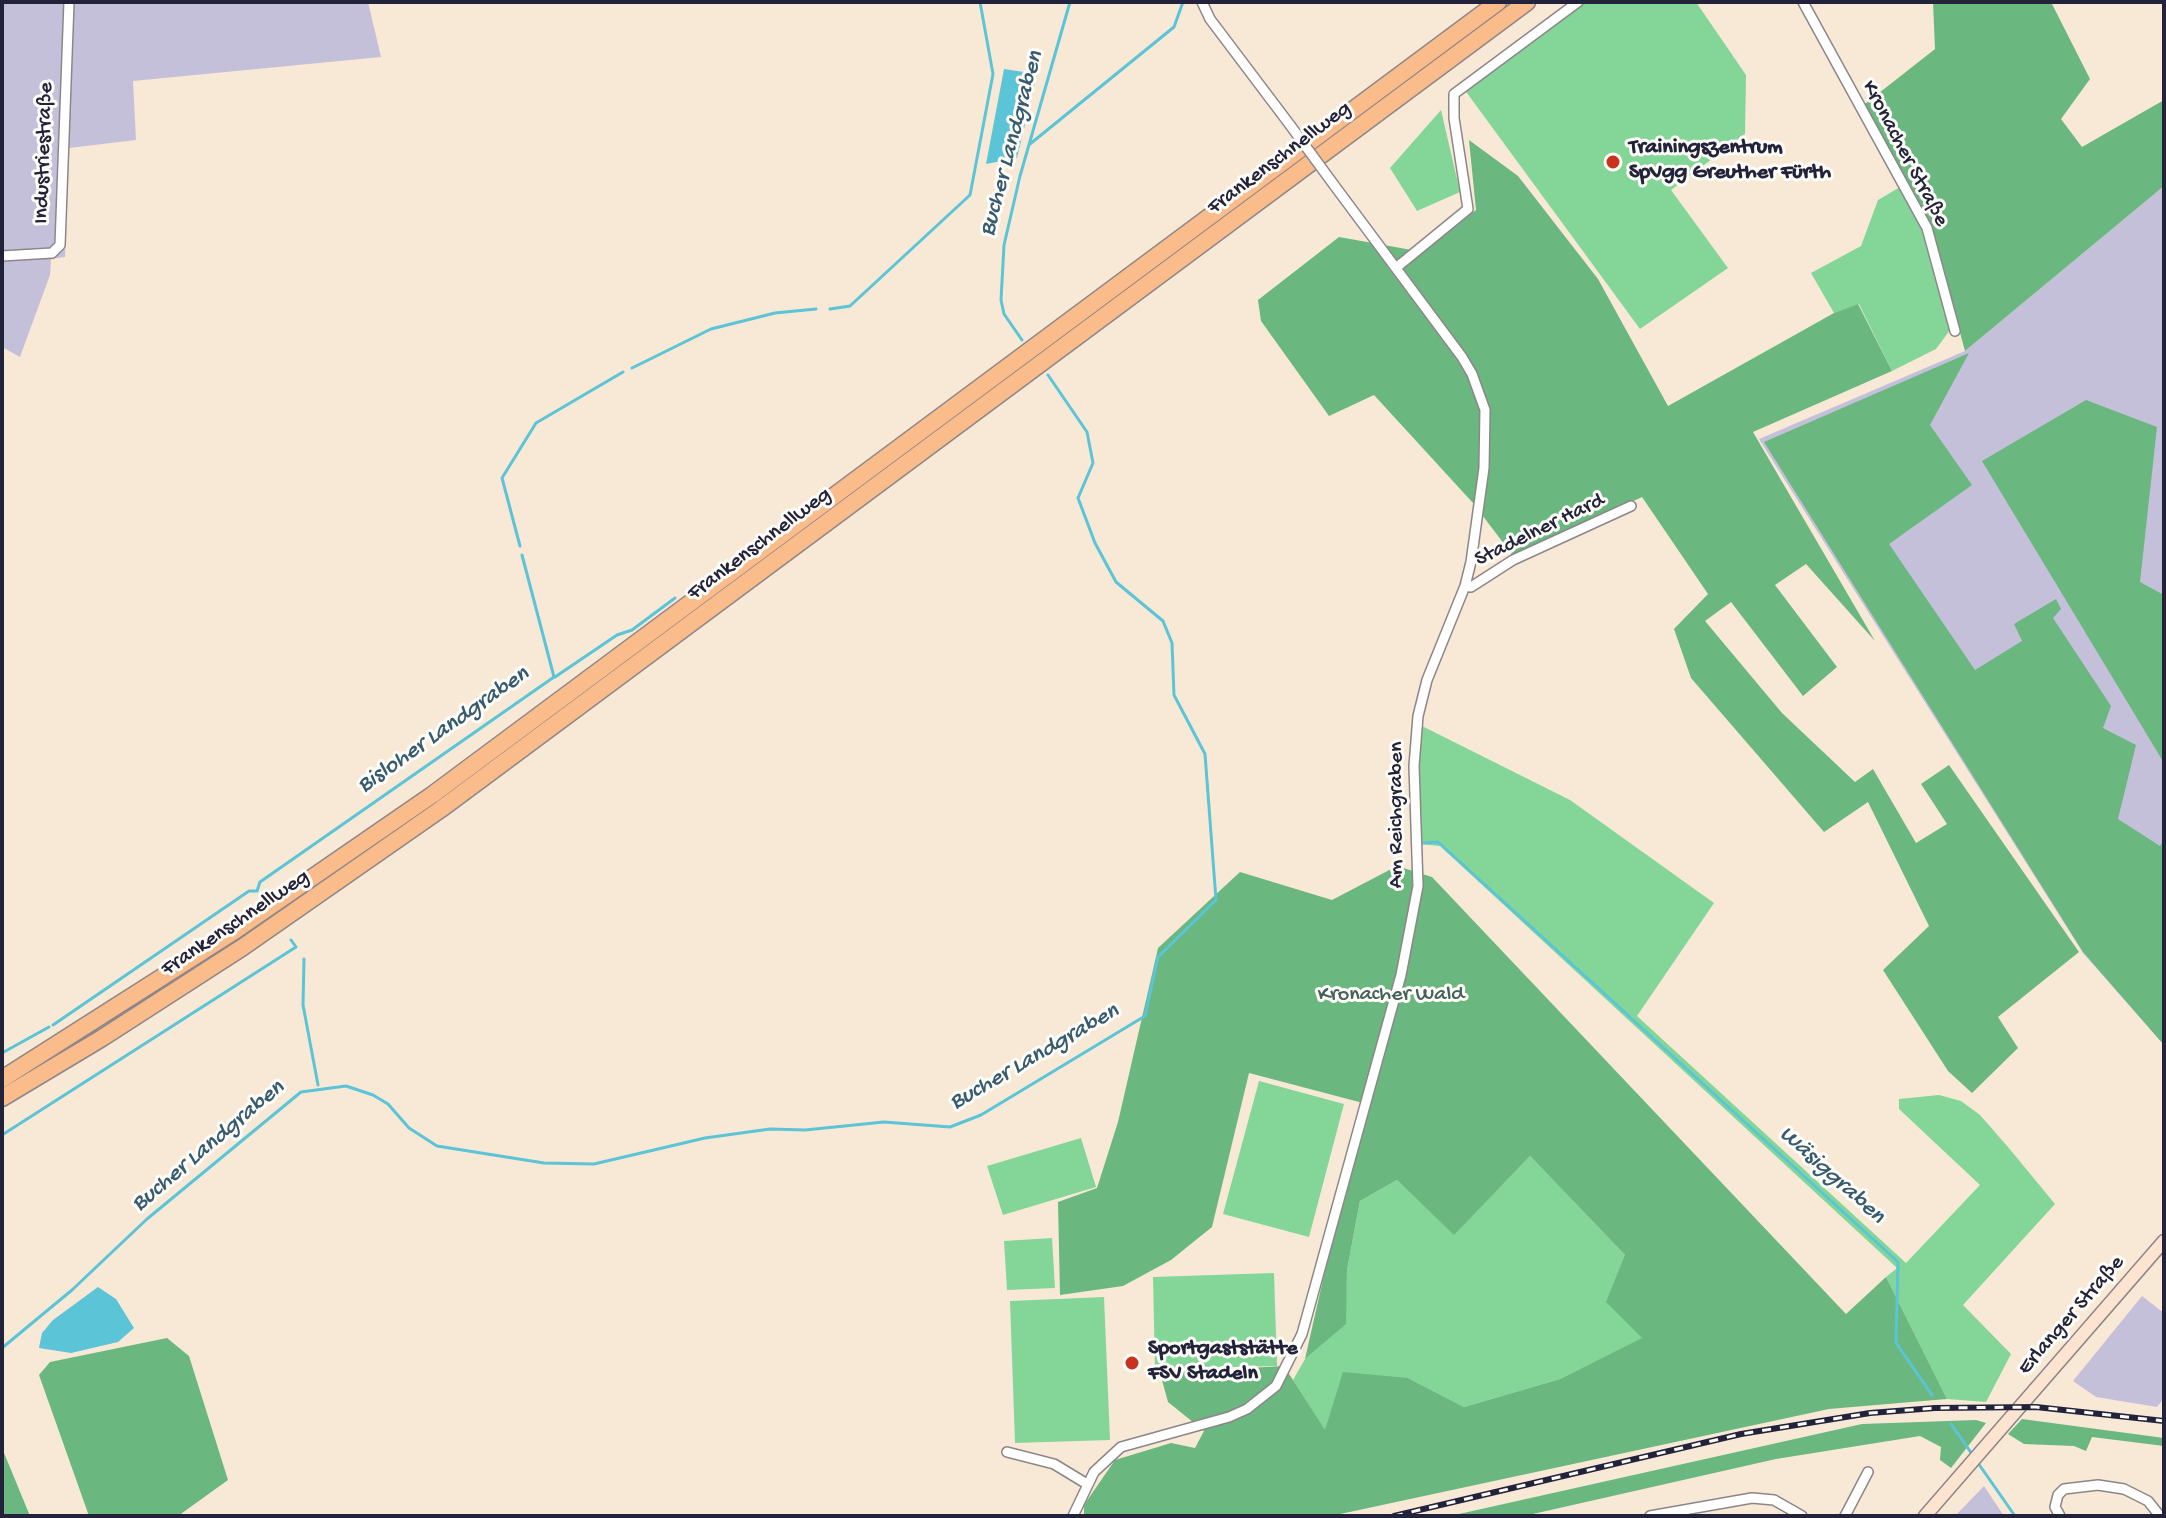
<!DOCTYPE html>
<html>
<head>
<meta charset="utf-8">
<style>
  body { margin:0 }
  #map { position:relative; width:2166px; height:1518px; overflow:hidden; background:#f8e9d7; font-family:"Gochi Hand",sans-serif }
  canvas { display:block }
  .frame { position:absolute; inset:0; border:4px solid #22223b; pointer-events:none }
</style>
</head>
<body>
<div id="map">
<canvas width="2166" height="1518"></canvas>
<div class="frame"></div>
</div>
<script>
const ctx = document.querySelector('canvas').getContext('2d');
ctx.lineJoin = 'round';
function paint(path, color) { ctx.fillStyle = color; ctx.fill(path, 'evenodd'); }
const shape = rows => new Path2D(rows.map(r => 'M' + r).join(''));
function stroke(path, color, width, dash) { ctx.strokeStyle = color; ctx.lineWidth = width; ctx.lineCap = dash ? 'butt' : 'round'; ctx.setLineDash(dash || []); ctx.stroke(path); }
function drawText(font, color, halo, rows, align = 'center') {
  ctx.font = font + ' "Gochi Hand",sans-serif'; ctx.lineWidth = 6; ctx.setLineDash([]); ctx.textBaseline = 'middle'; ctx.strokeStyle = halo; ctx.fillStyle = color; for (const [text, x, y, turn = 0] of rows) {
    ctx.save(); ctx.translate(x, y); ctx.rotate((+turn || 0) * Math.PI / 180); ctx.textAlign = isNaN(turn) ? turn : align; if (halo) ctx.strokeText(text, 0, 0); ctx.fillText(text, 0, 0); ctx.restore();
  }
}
const industrial = shape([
  [2,2,368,2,381,57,133,81,136,140,69,148,65,257,51,259,50,275,20,357,2,347],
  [2164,186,2164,1045,2083,953,1759,439,1965,351],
  [2142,1296,2164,1313,2164,1398,2157,1407,2096,1397,2073,1381],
  [1984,1486,2004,1516,1955,1516]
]);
const green = shape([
  [1584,2,1696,2,1746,75,1745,134,1671,190,1728,268,1640,329,1464,89],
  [1441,110,1460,192,1417,211,1390,168],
  [1900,187,1923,230,1950,330,1936,349,1892,371,1859,304,1834,313,1811,273,1861,246,1878,200],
  [1422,726,1570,800,1714,903,1637,1016,1906,1263,1980,1185,1899,1109,1899,1099,1939,1095,1961,1101,1980,1115,2008,1147,2055,1204,1963,1305,2011,1354,1986,1402,1947,1399,1886,1277,1897,1268,1440,846,1420,844,1418,783],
  [1259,1081,1344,1104,1309,1237,1223,1214],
  [1081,1138,1096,1187,1003,1215,987,1166],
  [1530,1156,1625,1255,1643,1338,1560,1379,1464,1407,1408,1378,1325,1431,1293,1380,1305,1359,1345,1324,1347,1270,1360,1201,1397,1180,1454,1234],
  [1052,1238,1055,1288,1007,1290,1004,1241],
  [1274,1273,1277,1366,1155,1369,1153,1277],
  [1104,1297,1110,1440,1015,1443,1010,1301]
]);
const forest = shape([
  [1933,2,2051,2,2090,79,2061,119,2082,147,2164,100,2164,186,1965,351,1932,228,1865,104,1935,49],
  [1469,140,1518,176,1598,279,1668,406,1834,313,1858,304,1892,371,1753,432,1875,641,1806,564,1775,585,1837,667,1803,696,1731,602,1705,621,1782,713,1855,782,1873,769,1916,843,1947,824,1921,784,1949,765,2079,952,1998,1017,2018,1048,1972,1093,1948,1071,1883,970,1929,926,1868,802,1824,832,1691,678,1674,629,1708,594,1642,497,1514,557,1473,503,1374,395,1329,416,1261,321,1258,300,1339,237,1423,252,1476,210],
  [1969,353,1930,425,1972,485,1889,544,1975,670,2022,641,2014,624,2056,599,2061,609,2053,618,2111,706,2103,728,2136,745,2118,819,2160,846,2164,840,2164,1045,2083,952,1764,442],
  [2086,400,2157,427,2140,582,2164,595,2164,763,1982,461],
  [1397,866,1432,877,1846,1314,1886,1277,1947,1399,1829,1409,1331,1516,1084,1516,1084,1505,1115,1460,1171,1443,1195,1448,1204,1431,1168,1402,1160,1373,1284,1366,1325,1430,1343,1372,1408,1378,1464,1407,1560,1379,1642,1338,1606,1302,1625,1255,1530,1156,1454,1235,1397,1180,1360,1201,1347,1270,1346,1324,1305,1359,1363,1103,1249,1073,1212,1227,1171,1260,1123,1286,1060,1295,1058,1202,1097,1188,1118,1122,1158,948,1240,872,1332,900],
  [167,1338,189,1356,228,1480,178,1516,89,1516,39,1375,50,1362],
  [2022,1419,2164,1438,2164,1446,2092,1437,2086,1451,2074,1446,2024,1444,2008,1434],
  [1976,1420,1986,1423,1951,1468,1940,1460,1941,1447,1920,1436,1776,1459,1524,1516,1450,1516,1862,1424],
  [2,1448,30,1516,2,1516]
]);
const water = shape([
  [1004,69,1037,74,1017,158,986,164],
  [98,1287,116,1299,134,1328,118,1342,71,1353,39,1348,42,1333,53,1320]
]);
const stream = shape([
  [1030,144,1174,27,1183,2],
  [830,309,850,306,970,195,993,74,980,2],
  [1022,340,1004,314,1001,300,1004,245,1020,176,1070,2],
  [632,368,711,329,775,313,816,309],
  [520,546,502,478,536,423,623,372],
  [555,677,617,635,632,630,675,598],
  [1424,843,1438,842,1630,1017],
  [304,959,303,1005,318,1085],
  [1632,1019,1898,1262,1896,1343,1932,1395],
  [53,1025,249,891,257,891,260,882,554,677,522,555],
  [2,1053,49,1027],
  [2,1135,296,947,291,940],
  [2,1348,72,1290,147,1219,301,1092,346,1086,373,1095,388,1104,409,1128,437,1146,544,1163,594,1164,705,1138,770,1129,805,1130,884,1122,950,1127,981,1115,1145,1016,1158,957,1216,900,1205,754,1174,695,1172,643,1163,621,1116,582,1095,543,1078,498,1093,463,1087,432,1048,375],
  [1951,1424,1972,1454],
  [1978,1463,2015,1516]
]);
const street = shape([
  [1202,2,1210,19,1290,125],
  [1803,2,1927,228,1955,331],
  [2,256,52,253,60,245,69,2],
  [1397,267,1468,209,1454,118,1454,94,1578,2],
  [1465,586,1471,587,1513,560,1631,506],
  [1007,1452,1054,1464,1087,1484],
  [1073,1516,1094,1472,1121,1447,1229,1417,1247,1409,1276,1386,1302,1334,1401,975,1418,886,1414,766,1418,716,1427,680,1465,586,1471,562,1484,468,1485,410,1472,374,1462,357,1334,185],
  [1650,1516,1752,1498,1774,1500,1802,1516],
  [1845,1516,1868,1472],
  [2060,1516,2055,1507,2058,1495,2064,1489,2098,1485,2124,1489,2148,1501,2160,1516]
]);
const secondary = shape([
  [1925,1516,2164,1241]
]);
const highway = shape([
  [2,1079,236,930,432,795,1498,2],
  [2,1098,102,1038,243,947,441,809,1527,2]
]);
const rail = shape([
  [1394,1516,1741,1434,1870,1413,1935,1408,2036,1407,2164,1421]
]);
const streetBridge = shape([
  [1290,125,1334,185]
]);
const markers = [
  [1613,162,8,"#c8321e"],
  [1132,1363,8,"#c8321e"]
];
const poiNames = [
  ["Trainingszentrum",1629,149],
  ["SpVgg Greuther Fürth",1629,174],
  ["Sportgaststätte",1148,1350],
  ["FSV Stadeln",1148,1375]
];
const streetNames = [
  ["Industriestraße",45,153,-88],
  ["Kronacher Straße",1904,154,62],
  ["Frankenschnellweg",1280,159,-37],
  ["Stadelner Hard",1540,531,-26],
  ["Frankenschnellweg",760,545,-37],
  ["Am Reichgraben",1398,815,-90],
  ["Frankenschnellweg",236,924,-34],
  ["Erlanger Straße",2072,1316,-49]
];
const parkNames = [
  ["Kronacher Wald",1391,996]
];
const waterNames = [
  ["Bucher Landgraben",1013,144,-75],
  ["Bisloher Landgraben",444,731,-35],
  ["Bucher Landgraben",1035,1058,-30],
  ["Bucher Landgraben",209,1147,-40],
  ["Wäsiggraben",1831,1176,42]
];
paint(industrial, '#c5c0da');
paint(green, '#83d698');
paint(forest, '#6ab780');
paint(water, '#5bc4d6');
stroke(stream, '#5bc4d6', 3);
stroke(street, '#8d8689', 12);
stroke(secondary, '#8d8689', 15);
stroke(highway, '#8d8689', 19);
stroke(street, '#fff', 9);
stroke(secondary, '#fde4d0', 12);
stroke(highway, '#f9bc8a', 16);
stroke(rail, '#22223b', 6);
stroke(rail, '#fdfcf7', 3, [9]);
stroke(streetBridge, '#8d8689', 12, []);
stroke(streetBridge, '#fff', 9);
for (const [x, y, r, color] of markers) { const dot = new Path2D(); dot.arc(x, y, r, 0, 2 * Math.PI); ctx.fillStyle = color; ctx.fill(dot); stroke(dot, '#fdfcf7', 3); }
drawText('bold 22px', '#22223b', '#fdfcf7', poiNames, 'left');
drawText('22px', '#22223b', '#fdfcf7', streetNames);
drawText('22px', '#44615c', '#fdfcf7', parkNames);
drawText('italic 24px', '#365b71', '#fdfcf7', waterNames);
</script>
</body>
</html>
